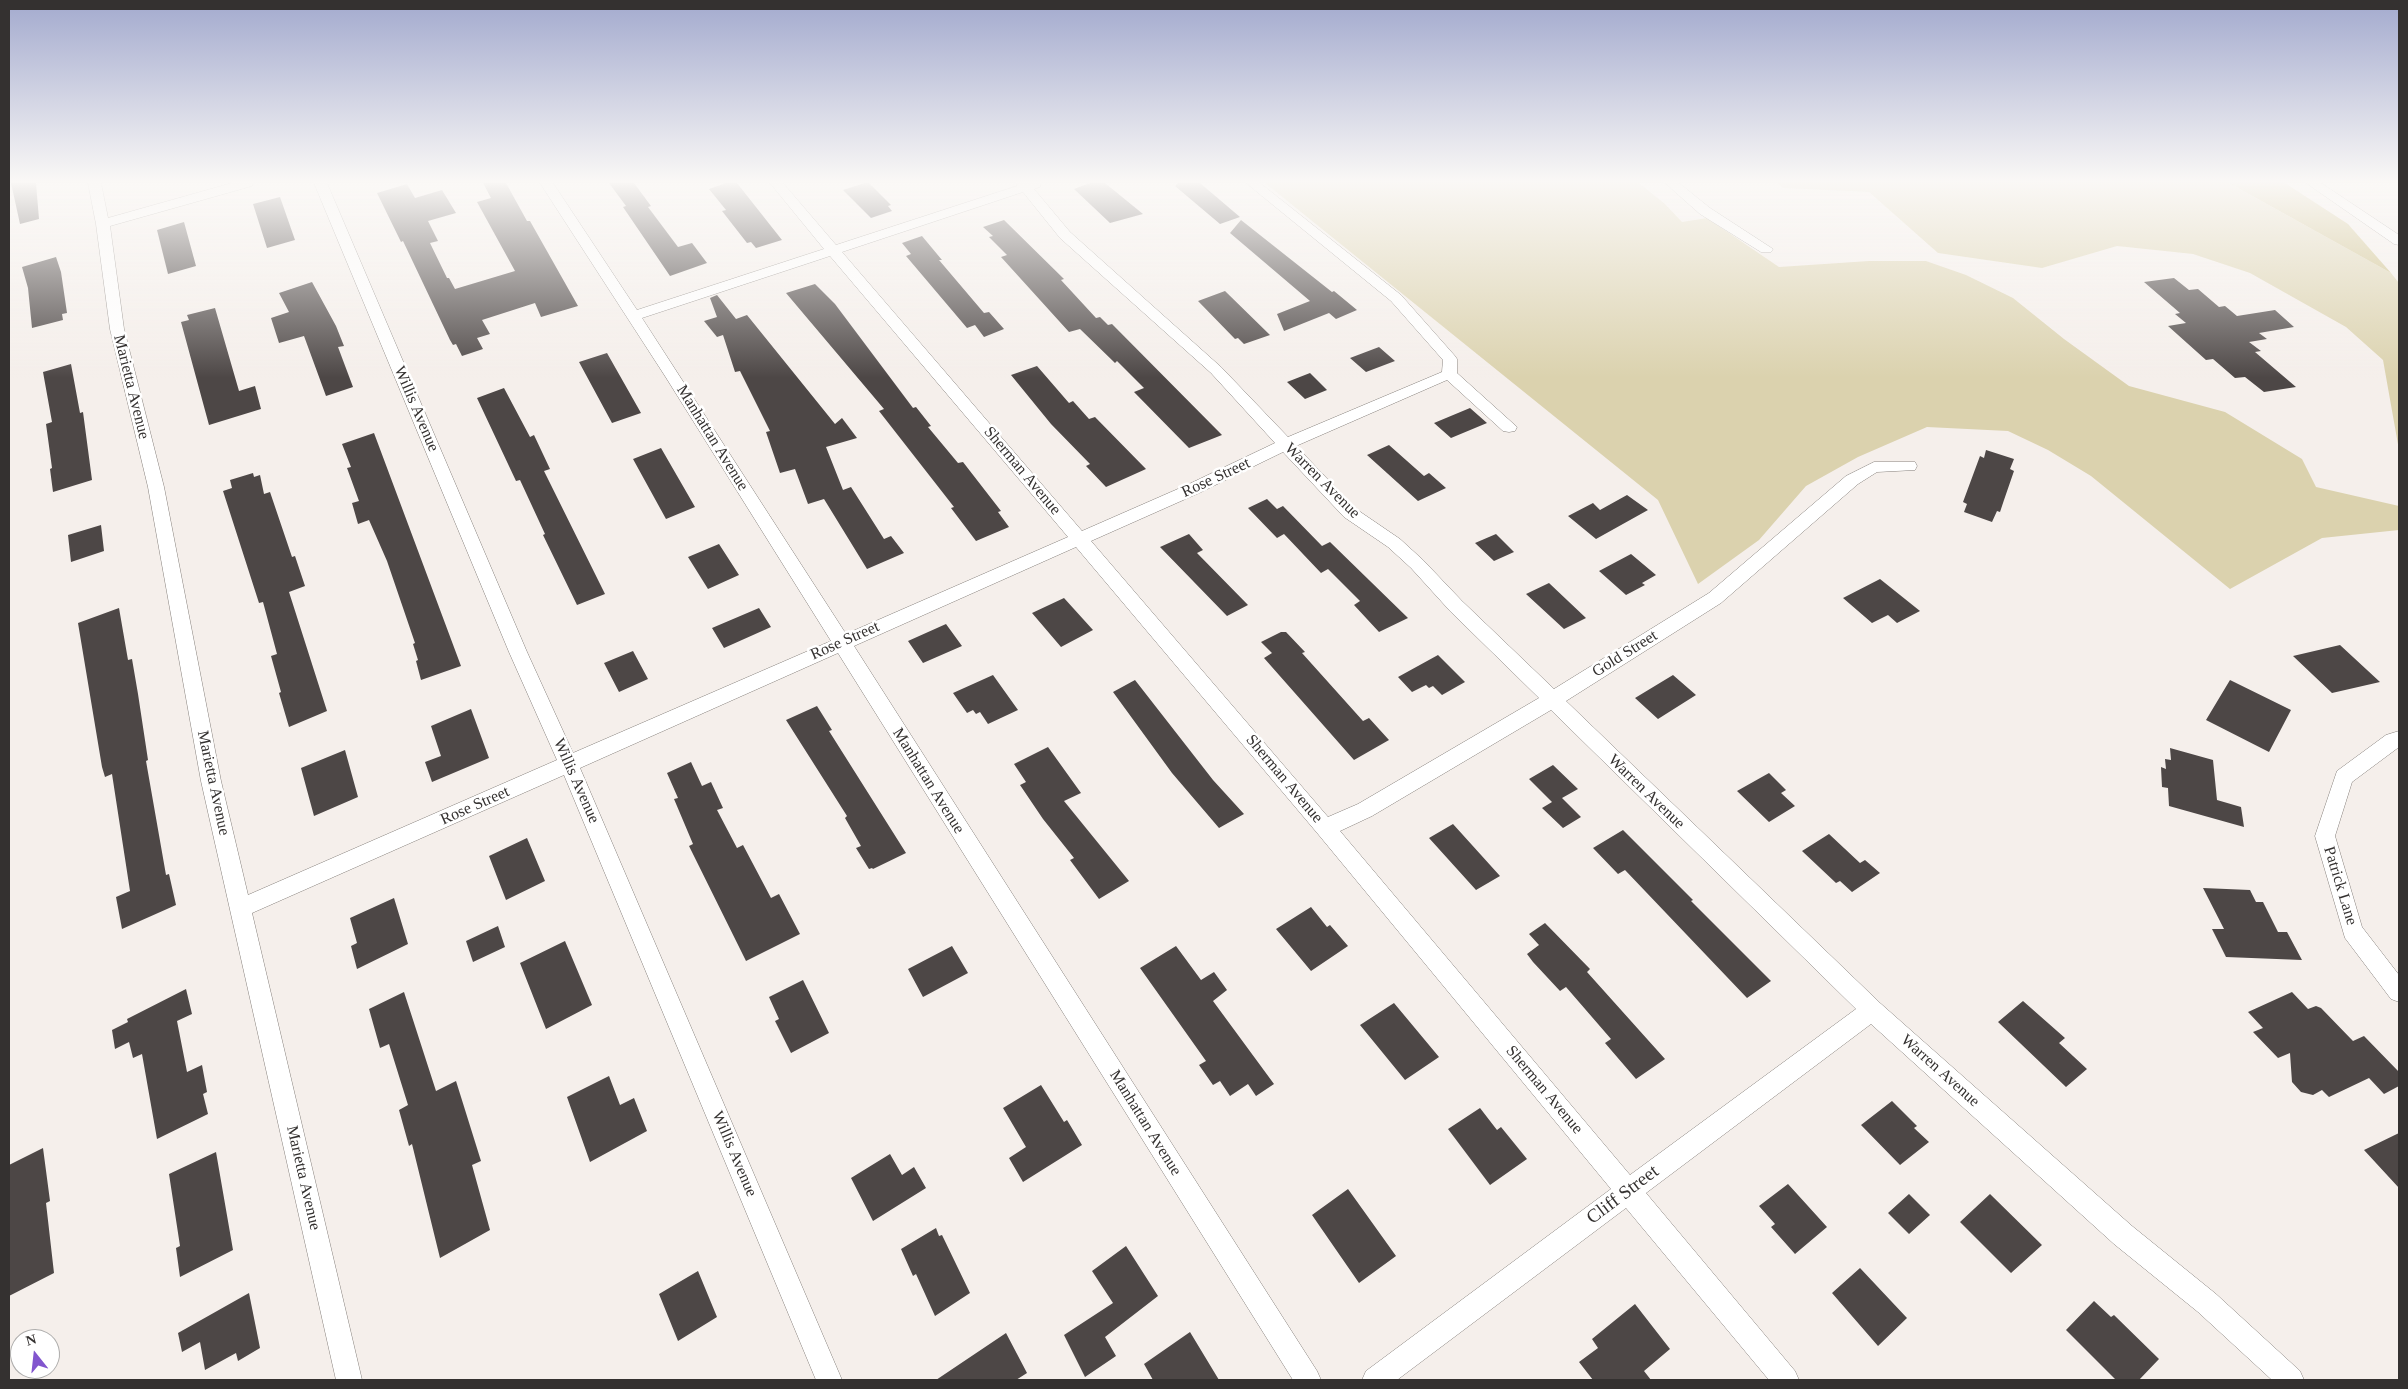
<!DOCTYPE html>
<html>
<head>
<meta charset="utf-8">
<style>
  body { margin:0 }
  #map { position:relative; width:2408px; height:1389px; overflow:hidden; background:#f5efeb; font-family:Georgia,serif }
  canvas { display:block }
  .frame { position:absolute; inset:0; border:10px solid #343130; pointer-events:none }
  .north { position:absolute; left:10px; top:1329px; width:50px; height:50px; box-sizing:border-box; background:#fff; border:1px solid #aeadac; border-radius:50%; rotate:344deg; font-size:14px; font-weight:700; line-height:20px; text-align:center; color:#343130 }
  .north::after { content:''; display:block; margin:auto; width:18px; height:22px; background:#8255ce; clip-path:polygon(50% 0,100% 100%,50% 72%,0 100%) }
</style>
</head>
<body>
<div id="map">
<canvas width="2408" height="1389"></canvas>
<div class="frame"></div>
<div class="north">N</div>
</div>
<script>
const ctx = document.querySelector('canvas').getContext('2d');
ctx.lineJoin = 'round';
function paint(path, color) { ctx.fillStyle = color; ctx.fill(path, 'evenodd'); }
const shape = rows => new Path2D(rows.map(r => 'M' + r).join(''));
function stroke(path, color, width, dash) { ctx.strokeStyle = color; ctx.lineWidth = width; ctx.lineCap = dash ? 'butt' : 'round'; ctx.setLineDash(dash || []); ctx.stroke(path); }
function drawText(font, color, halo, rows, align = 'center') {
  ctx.font = font + ' Georgia,serif'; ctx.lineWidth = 5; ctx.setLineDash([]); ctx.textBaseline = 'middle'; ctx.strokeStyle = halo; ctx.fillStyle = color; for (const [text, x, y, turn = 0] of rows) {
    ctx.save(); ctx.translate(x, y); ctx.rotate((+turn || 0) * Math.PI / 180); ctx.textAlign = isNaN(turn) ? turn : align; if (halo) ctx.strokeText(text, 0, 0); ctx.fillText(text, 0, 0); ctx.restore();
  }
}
const green = shape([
  [1265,183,1639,183,1665,204,1682,222,1707,218,1779,267,1869,261,1926,261,1966,275,2013,298,2064,339,2129,386,2225,412,2302,459,2316,487,2399,506,2399,530,2322,538,2230,589,2091,476,2048,450,2008,431,1927,427,1858,457,1806,486,1759,540,1698,584,1658,500],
  [1777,183,2229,183,2391,273,2399,283,2399,450,2383,360,2346,327,2250,273,2193,254,2117,246,2042,268,1938,253,1869,192,1783,188]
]);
const forest = shape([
  [2229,183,2285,183,2348,224,2391,273]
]);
const building = shape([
  [11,183,36,183,39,219,20,224],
  [483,183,506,183,527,221,530,221,578,306,541,317,535,303,482,320,490,334,477,338,483,349,462,356,456,344,453,345,450,340,403,241,401,242,377,193,407,184,415,198,442,190,456,213,428,221,438,241,430,243,447,278,449,278,455,289,515,271,477,202,491,198],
  [609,183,634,183,651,206,648,207,678,247,692,243,707,263,670,276,623,207,626,206],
  [726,183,737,183,782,240,756,248,751,242,747,243,722,211,726,210,709,189],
  [865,183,869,183,891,205,888,206,892,211,871,218,843,190],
  [1090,183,1105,183,1143,214,1110,223,1074,189],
  [1178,183,1200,183,1240,217,1220,224,1175,186],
  [280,197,295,240,267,248,253,204],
  [1004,220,1064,279,1061,280,1096,318,1100,317,1108,325,1112,324,1222,435,1189,448,1134,392,1144,388,1117,361,1115,363,1080,329,1069,332,1001,257,1007,255,989,237,993,236,983,227],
  [1241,220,1332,292,1334,291,1357,310,1336,319,1329,313,1284,331,1277,314,1310,301,1230,233],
  [184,222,196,266,168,274,157,230],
  [922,236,942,260,939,260,984,313,989,312,1004,329,984,337,975,325,967,328,906,256,911,254,902,243],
  [56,257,61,272,67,313,62,314,63,320,32,328,28,288,22,267],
  [2174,278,2189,290,2198,289,2219,307,2225,306,2237,316,2275,310,2294,327,2259,333,2267,339,2249,342,2261,351,2255,352,2296,387,2264,392,2245,377,2235,378,2213,359,2206,360,2168,326,2186,323,2175,314,2180,313,2144,282],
  [312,282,336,326,344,346,338,347,353,387,326,396,304,336,279,343,271,318,289,312,279,293],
  [815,284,835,304,913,408,916,407,931,426,928,427,958,463,963,462,1001,511,998,512,1009,527,976,541,951,508,954,507,879,411,884,409,786,293],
  [1225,291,1270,335,1244,344,1238,338,1235,339,1198,301],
  [717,295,736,319,747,315,835,424,842,418,857,438,826,447,843,490,851,487,884,539,891,536,904,553,867,569,824,499,808,504,795,469,780,473,766,432,770,431,740,371,735,372,723,335,717,337,704,321,717,317,710,298],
  [215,308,239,391,255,386,261,409,209,425,181,322,189,320,187,315],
  [1379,347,1395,361,1366,372,1350,358],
  [607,353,641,413,612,423,579,362],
  [71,364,80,413,83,412,92,480,53,492,50,469,52,468,46,424,52,422,43,372],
  [1037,366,1069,403,1073,401,1089,419,1095,417,1146,469,1106,487,1086,466,1090,464,1051,424,1011,375],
  [1310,373,1327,390,1305,399,1287,382],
  [504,388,530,437,534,435,550,469,544,471,605,594,577,605,543,535,545,534,520,480,516,481,477,398],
  [1470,408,1487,423,1451,438,1434,423],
  [374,433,461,666,421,680,416,661,418,660,413,644,415,643,387,561,369,520,358,524,352,503,359,501,347,468,351,467,342,444],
  [1389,445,1424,476,1429,473,1446,488,1418,501,1367,455],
  [661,448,695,507,666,519,633,459],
  [1986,450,2014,459,2010,469,2014,471,2004,500,2000,512,1997,511,1992,522,1964,512,1967,504,1963,502,1980,456,1984,458],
  [253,473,254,477,260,475,264,494,270,492,292,557,295,556,305,586,289,592,327,711,289,727,279,693,281,692,271,656,277,654,263,602,259,603,223,491,232,488,230,480],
  [1627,495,1648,510,1596,539,1568,516,1593,503,1600,510],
  [1267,499,1277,509,1283,506,1322,546,1330,542,1408,618,1379,632,1354,605,1360,601,1328,569,1321,573,1284,534,1277,538,1248,508],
  [101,525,104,551,71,562,68,535],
  [1189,534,1203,550,1197,553,1248,605,1227,616,1160,547],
  [1496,534,1514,552,1494,561,1475,543],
  [719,544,739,575,708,589,688,557],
  [1631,554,1656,575,1642,583,1645,585,1626,595,1599,571],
  [1880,579,1920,611,1897,623,1888,615,1872,623,1843,598],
  [1549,583,1586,618,1564,629,1526,594],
  [1064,598,1093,630,1061,647,1032,613],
  [119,608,128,660,132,659,138,694,148,760,146,761,166,875,169,874,176,905,122,929,116,897,130,891,112,774,105,777,102,767,78,623],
  [759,608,771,627,724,648,712,628],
  [946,624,962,646,923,663,908,641],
  [1281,632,1286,632,1305,652,1302,653,1363,721,1369,718,1389,740,1354,760,1264,658,1272,653,1261,642],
  [2340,645,2380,682,2332,693,2293,656],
  [633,651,648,679,619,692,604,663],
  [1438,655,1465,682,1442,695,1433,686,1429,688,1426,685,1412,692,1398,677],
  [993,675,1018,710,988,724,980,712,976,714,973,710,967,713,953,693],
  [1673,675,1696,695,1658,719,1635,698],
  [1135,680,1213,780,1244,814,1219,828,1172,773,1113,692],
  [2230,680,2291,710,2269,752,2206,720],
  [817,706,832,730,829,731,906,853,873,869,872,868,869,869,856,848,861,846,845,818,847,816,786,720],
  [471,709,489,758,432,782,425,762,441,756,431,726],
  [1048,747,1081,793,1064,801,1129,881,1099,899,1070,860,1074,858,1043,819,1020,785,1026,782,1014,764],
  [2170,748,2213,760,2217,800,2241,807,2244,827,2169,806,2168,788,2162,787,2161,767,2166,769,2165,759,2171,760],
  [345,750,358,797,314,816,301,768],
  [691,762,702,786,711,782,723,808,717,810,737,848,743,845,771,898,779,894,800,934,746,961,689,846,693,844,674,799,678,798,667,773],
  [1553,765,1578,789,1562,798,1581,817,1563,828,1542,808,1552,802,1529,779],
  [1769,773,1786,790,1781,793,1795,806,1769,822,1737,791],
  [1453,824,1500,876,1476,890,1429,838],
  [1623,830,1693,900,1691,901,1771,981,1747,998,1625,870,1618,874,1593,848],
  [1829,834,1860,863,1865,860,1880,873,1852,892,1840,881,1836,883,1802,851],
  [527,838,545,881,506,900,489,856],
  [2203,888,2250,890,2256,902,2263,902,2278,932,2287,932,2302,960,2226,957,2212,929,2224,929],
  [394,898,408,944,357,969,351,946,357,943,350,918],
  [1311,907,1327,927,1330,925,1348,946,1311,971,1276,929],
  [1545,923,1590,969,1587,972,1665,1059,1636,1079,1605,1043,1611,1039,1566,987,1560,991,1533,962,1527,954,1539,945,1529,934],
  [498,926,505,947,473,962,466,941],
  [565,941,592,1005,546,1029,520,963],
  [952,946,968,973,923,997,908,969],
  [1176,946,1201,980,1214,972,1227,990,1213,1001,1274,1084,1256,1096,1248,1084,1230,1096,1220,1081,1213,1085,1199,1065,1206,1061,1140,968],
  [803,980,829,1033,791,1053,775,1021,779,1019,769,997],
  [186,989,192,1014,177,1021,187,1072,202,1065,207,1092,203,1094,208,1114,157,1139,142,1054,133,1058,129,1042,115,1049,112,1030,128,1022,127,1019],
  [404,992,436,1091,456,1081,481,1161,472,1165,490,1230,440,1258,412,1144,409,1146,399,1110,408,1105,389,1044,380,1048,369,1009],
  [2292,992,2308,1009,2316,1006,2321,1008,2353,1041,2364,1036,2399,1072,2399,1086,2384,1094,2369,1078,2329,1097,2322,1090,2313,1095,2301,1092,2292,1082,2290,1053,2278,1058,2253,1032,2263,1028,2248,1012],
  [2023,1001,2065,1038,2059,1043,2087,1069,2066,1087,1998,1022],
  [1394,1003,1439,1057,1405,1080,1360,1025],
  [609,1076,620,1105,634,1098,647,1131,590,1162,567,1097],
  [1041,1085,1064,1122,1067,1120,1082,1145,1023,1182,1009,1158,1026,1147,1003,1108],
  [1892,1101,1917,1126,1914,1128,1929,1142,1900,1165,1861,1125],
  [1480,1108,1497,1130,1501,1127,1527,1159,1490,1185,1448,1129],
  [2399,1133,2399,1188,2364,1150],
  [43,1148,50,1201,46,1203,54,1273,9,1296,9,1165],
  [216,1152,233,1250,180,1277,176,1248,180,1246,169,1174],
  [890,1154,902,1175,914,1167,926,1188,873,1221,851,1178],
  [1788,1184,1827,1227,1795,1254,1771,1227,1775,1224,1759,1206],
  [1348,1189,1396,1256,1359,1283,1312,1215],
  [1909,1194,1930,1215,1909,1234,1888,1213],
  [1990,1194,2042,1245,2011,1273,1960,1222],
  [936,1228,939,1236,942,1235,970,1293,935,1316,916,1274,913,1276,901,1249],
  [1126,1246,1158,1296,1105,1337,1116,1356,1085,1377,1064,1335,1113,1303,1092,1271],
  [1860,1268,1907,1318,1878,1346,1832,1293],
  [698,1271,717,1317,678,1341,659,1294],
  [249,1293,260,1348,238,1361,236,1353,205,1370,200,1342,182,1352,178,1333],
  [2094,1301,2111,1317,2114,1315,2159,1359,2139,1380,2116,1380,2066,1330],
  [1635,1304,1670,1349,1644,1371,1651,1380,1593,1380,1579,1362,1598,1348,1592,1339],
  [1190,1332,1219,1380,1153,1380,1144,1364],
  [1006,1333,1027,1373,1016,1380,936,1380]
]);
const minor = shape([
  [88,183,101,183,108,218,232,183,253,183,252,186,110,226,124,329,164,487,221,781,248,895,557,760,509,652,314,183,327,183,527,652,573,753,831,641,665,376,540,183,553,183,637,310,824,249,770,183,783,183,836,245,1017,186,1016,183,1041,183,1040,187,1034,189,1070,232,1221,367,1288,437,1442,372,1443,360,1391,301,1246,183,1260,183,1401,295,1455,356,1457,359,1457,373,1517,427,1515,431,1509,432,1503,431,1447,380,1296,446,1356,509,1400,539,1423,560,1462,601,1554,689,1709,593,1846,476,1874,462,1915,462,1917,466,1915,470,1877,472,1858,484,1721,603,1566,701,1880,1003,2132,1226,2216,1294,2300,1371,2304,1380,2272,1380,2198,1312,2114,1244,1871,1024,1646,1193,1795,1371,1799,1380,1769,1380,1626,1208,1397,1380,1362,1380,1366,1371,1611,1189,1318,834,1076,547,854,646,1317,1371,1321,1380,1293,1380,838,653,580,768,842,1380,816,1380,564,775,252,913,362,1380,336,1380,201,781,148,487,110,329,96,224,88,183],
  [1023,192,1060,238,1211,373,1275,443,1187,485,1082,531,842,252,1023,192],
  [830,256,1068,537,846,634,642,318,830,256],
  [1283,452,1344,517,1388,547,1411,568,1450,611,1539,698,1358,804,1328,817,1091,541,1199,493,1283,452],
  [1551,710,1856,1009,1630,1175,1340,831,1372,816,1551,710],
  [1665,183,1679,183,1710,208,1773,249,1771,252,1761,252,1700,214,1665,183],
  [2306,183,2321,183,2399,235,2399,245,2394,244,2306,183],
  [2399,731,2399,747,2352,782,2335,836,2362,927,2399,975,2399,1002,2391,999,2345,938,2315,836,2337,771,2386,735,2399,731]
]);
const streetNames = [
  ["Marietta Avenue",131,387,76],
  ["Willis Avenue",416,409,67],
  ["Manhattan Avenue",712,438,58],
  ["Sherman Avenue",1022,471,50],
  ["Rose Street",1216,478,-25],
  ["Warren Avenue",1322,481,45],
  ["Rose Street",845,641,-24],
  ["Gold Street",1625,654,-32],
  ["Sherman Avenue",1284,779,50],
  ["Willis Avenue",576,781,66],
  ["Manhattan Avenue",928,781,58],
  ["Marietta Avenue",213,783,78],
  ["Warren Avenue",1646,792,44],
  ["Rose Street",475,806,-24],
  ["Patrick Lane",2340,886,73],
  ["Warren Avenue",1940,1071,42],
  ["Sherman Avenue",1544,1090,50],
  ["Manhattan Avenue",1145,1123,58],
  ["Willis Avenue",734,1154,67],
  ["Marietta Avenue",303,1178,77]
];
const nearStreetnames = [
  ["Cliff Street",1623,1195,-37]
];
paint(green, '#dbd2ae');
paint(forest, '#cabc81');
paint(building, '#4d4746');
stroke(minor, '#86807c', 1);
paint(minor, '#fff');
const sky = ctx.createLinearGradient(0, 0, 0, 378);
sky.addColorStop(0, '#a3aace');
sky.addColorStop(0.48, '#faf8f6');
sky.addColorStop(1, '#faf8f600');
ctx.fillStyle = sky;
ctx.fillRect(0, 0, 2408, 378);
drawText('16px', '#343130', '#fff', streetNames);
drawText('19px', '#343130', '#fff', nearStreetnames);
</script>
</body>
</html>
